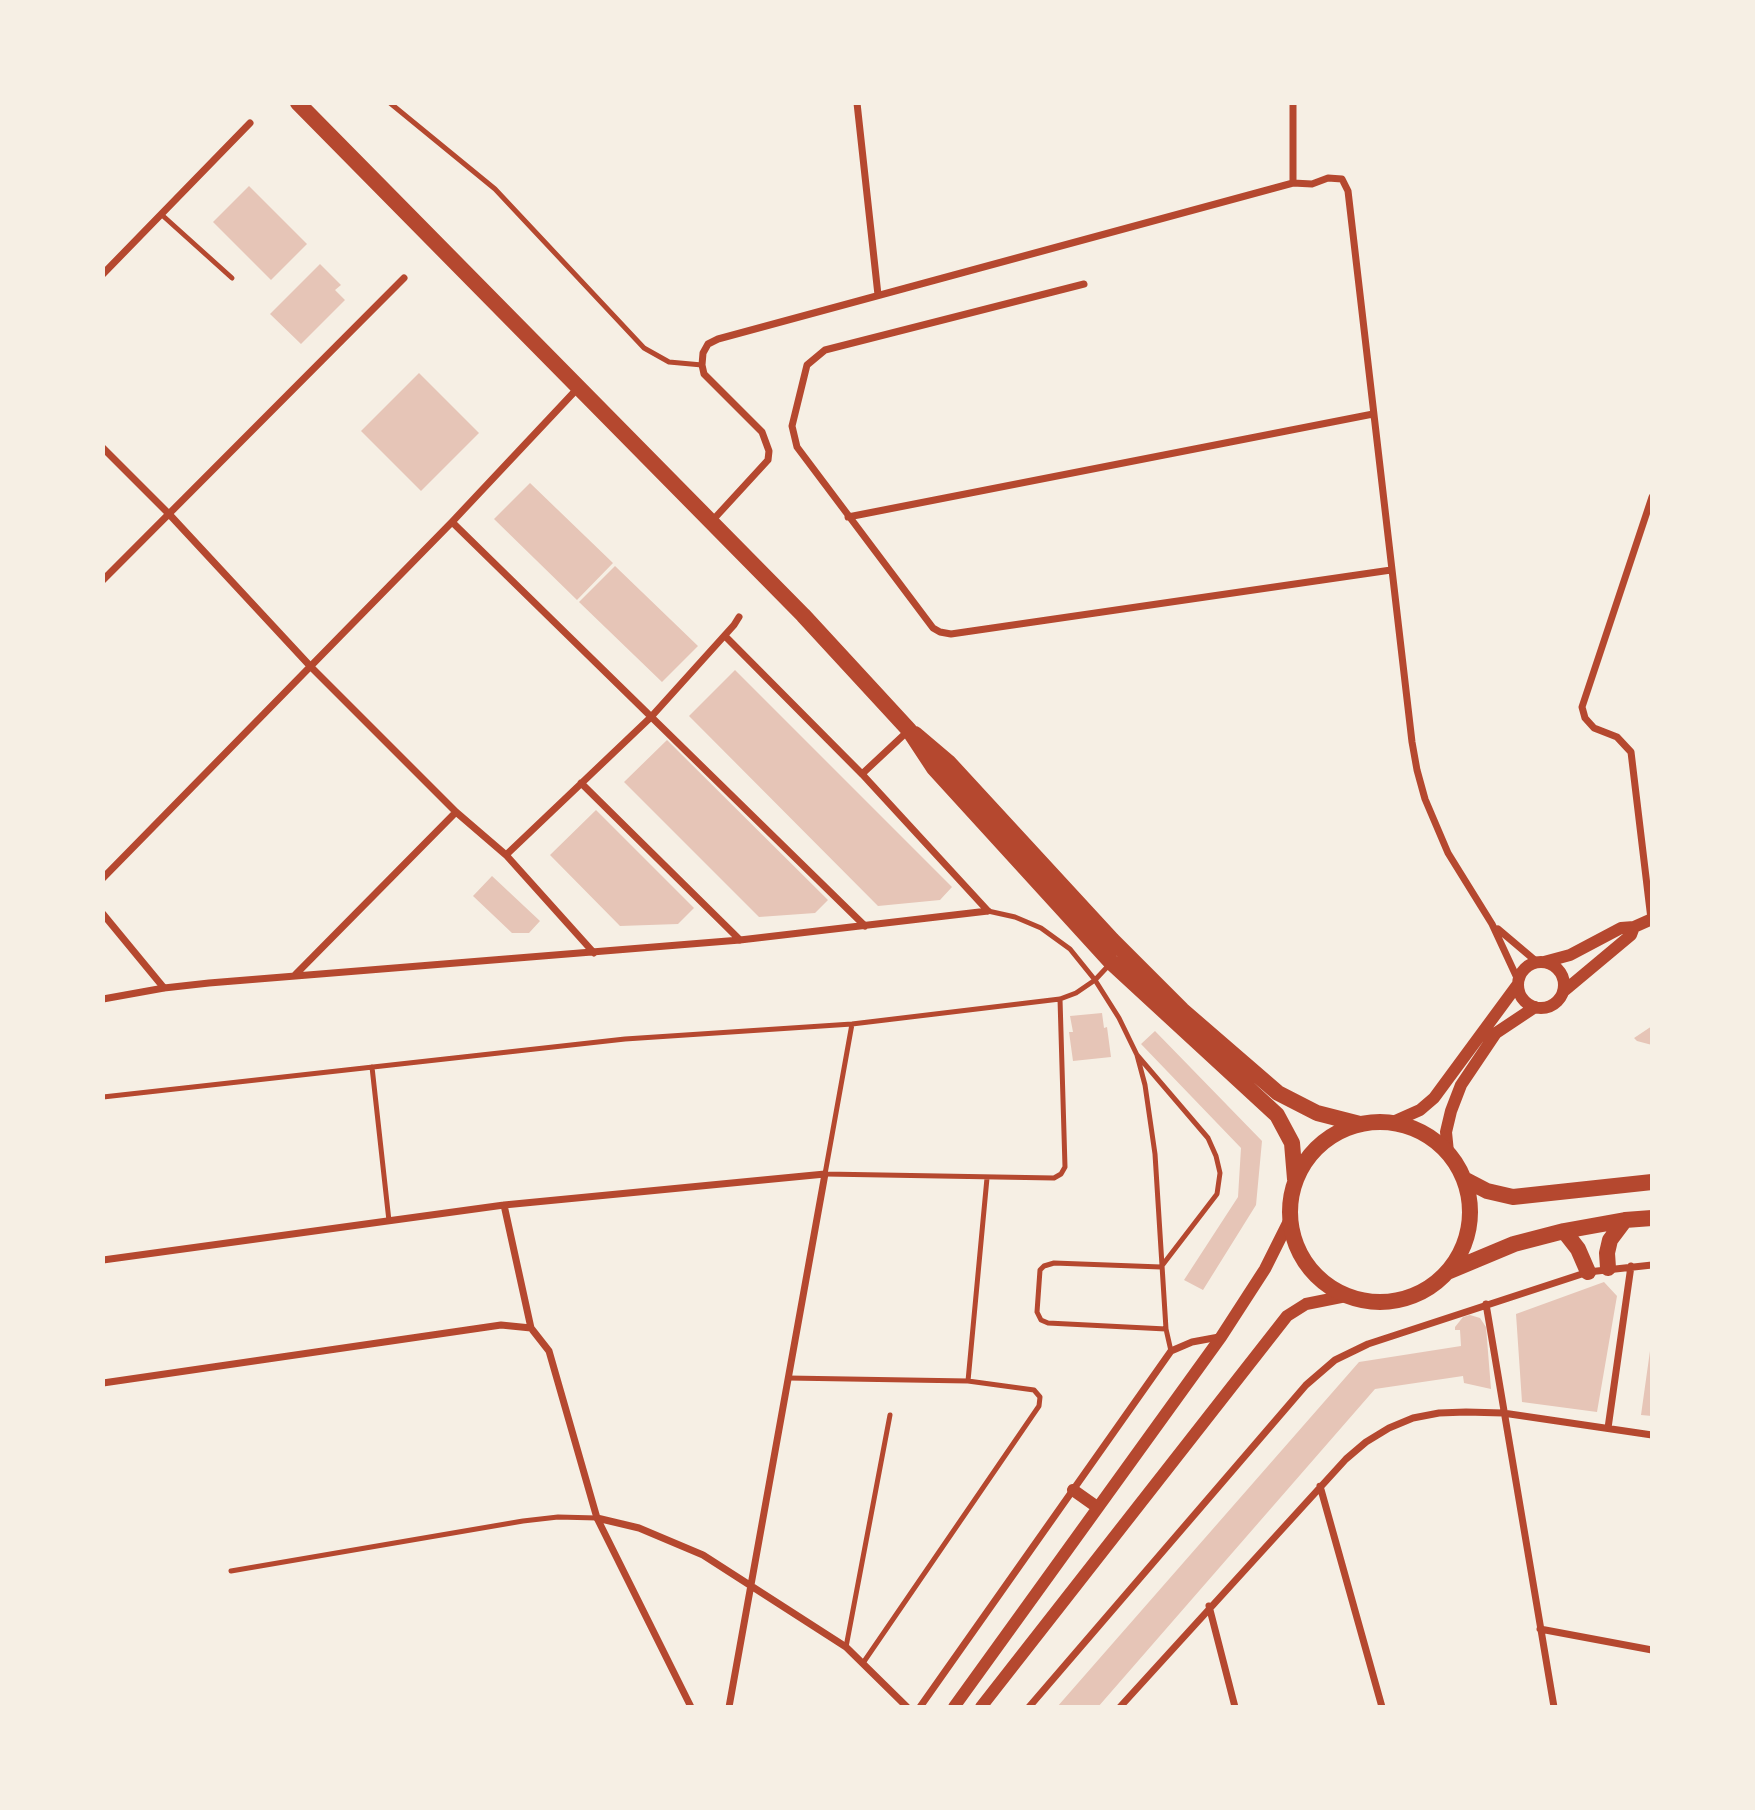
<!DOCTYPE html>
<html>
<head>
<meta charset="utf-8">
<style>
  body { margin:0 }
  #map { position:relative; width:1755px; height:1810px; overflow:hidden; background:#f6efe4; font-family:"Space Grotesk",sans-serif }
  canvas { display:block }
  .frame { position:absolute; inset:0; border:105px solid #f6efe4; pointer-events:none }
</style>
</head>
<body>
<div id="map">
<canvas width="1755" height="1810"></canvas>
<div class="frame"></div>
</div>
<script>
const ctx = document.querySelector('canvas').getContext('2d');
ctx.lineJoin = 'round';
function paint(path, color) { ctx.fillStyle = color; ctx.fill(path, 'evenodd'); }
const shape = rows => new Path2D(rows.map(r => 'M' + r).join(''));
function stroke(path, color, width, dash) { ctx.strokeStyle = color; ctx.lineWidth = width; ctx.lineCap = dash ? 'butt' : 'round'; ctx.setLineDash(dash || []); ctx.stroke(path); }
const building = shape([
  [249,186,307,244,271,280,213,222],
  [320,264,341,285,335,290,345,300,301,344,270,314],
  [419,373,479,433,421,491,361,431],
  [530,483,613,563,577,600,494,519],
  [615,566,698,646,662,682,579,602],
  [735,670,952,887,940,900,878,906,689,716],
  [667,740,828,900,815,913,759,917,624,782],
  [596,810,694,908,678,924,620,926,550,855],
  [492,876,540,921,529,933,512,933,473,896],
  [1102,1013,1104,1028,1107,1027,1111,1057,1073,1061,1069,1032,1073,1032,1070,1016],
  [1652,1026,1652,1045,1637,1041,1634,1038],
  [1155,1031,1262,1141,1256,1205,1203,1290,1184,1280,1238,1197,1241,1148,1141,1044],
  [1604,1282,1617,1296,1597,1412,1522,1402,1516,1314],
  [1470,1315,1480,1318,1486,1327,1491,1389,1464,1383,1463,1376,1375,1389,1098,1707,1057,1707,1359,1362,1461,1346,1460,1330,1455,1330,1455,1327,1463,1317],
  [1650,1351,1652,1351,1652,1416,1641,1415]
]);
const service = shape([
  [390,103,495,189,644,348,669,362,702,365],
  [162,215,232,278],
  [988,911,1015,917,1041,928,1070,949,1095,980,1119,1018,1137,1055,1145,1085,1155,1154,1166,1329,1171,1351],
  [852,1024,825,1174,1054,1178,1061,1174,1065,1167,1060,999],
  [1137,1055,1208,1138,1216,1156,1220,1173,1217,1194,1161,1267,1054,1263,1044,1266,1040,1270,1037,1312,1041,1320,1048,1323,1166,1329],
  [372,1067,389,1221],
  [103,1097,625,1039,852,1024,1060,999,1076,993,1095,980,1109,965],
  [788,1378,968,1381,1034,1390,1040,1397,1039,1406,863,1663],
  [968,1381,987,1178],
  [231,1571,523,1521,558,1517,597,1518],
  [846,1647,890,1415]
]);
const minor = shape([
  [857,103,878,295],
  [1293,103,1293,183],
  [103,274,250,123],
  [1084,284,825,350,807,365,792,426,797,447,933,628,940,632,951,634,1391,570],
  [103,448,169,514,311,667,456,812,506,855,594,953],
  [848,517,1373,414],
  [712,521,768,460,769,451,762,432,704,374,702,365,703,353,708,344,718,339,1293,183,1312,184,1328,178,1342,179,1348,191,1412,742,1417,770,1425,799,1448,853,1492,924,1518,980],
  [452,522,865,926],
  [103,580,404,278],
  [725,636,862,774,988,911],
  [862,774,909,730],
  [581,783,740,940],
  [506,855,651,717,734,625,739,617],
  [103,878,452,522,577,389],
  [103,914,164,988],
  [1651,919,1631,752,1617,737,1594,728,1585,718,1582,707,1652,497],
  [1498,929,1537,962],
  [294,976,456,812],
  [103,999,164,988,209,983,740,940,988,911],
  [504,1205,531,1328,549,1351,597,1518,691,1707],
  [103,1260,504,1205,825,1174,729,1707],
  [1486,1304,1554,1707],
  [103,1383,501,1325,531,1328],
  [1608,1428,1631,1266],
  [1320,1486,1382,1707],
  [597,1518,639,1528,703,1555,846,1647,907,1707],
  [1209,1606,1235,1707],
  [1540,1629,1652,1650],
  [920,1707,1171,1351,1192,1342,1219,1337],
  [1029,1707,1306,1385,1335,1360,1368,1344,1588,1272,1652,1265],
  [1120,1707,1346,1459,1366,1442,1389,1428,1413,1418,1439,1413,1466,1412,1503,1413,1652,1435]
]);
const tertiary = shape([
  '1518 985a23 23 0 1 1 46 0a23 23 0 1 1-46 0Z',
  [1544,962,1570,955,1621,928,1634,927,1652,919],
  [1564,991,1631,935,1634,927],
  [1393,1122,1420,1110,1434,1098,1518,984],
  [1448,1152,1446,1132,1451,1111,1461,1085,1496,1033,1535,1007],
  [1073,1490,1097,1507],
  [954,1707,1221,1337,1265,1269,1289,1221],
  [981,1707,1287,1316,1306,1304,1346,1296]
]);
const primary = shape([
  [298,103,803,615,909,730,934,768,1111,962,1277,1115,1292,1143,1295,1179],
  [915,734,948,762,1112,940,1182,1010,1278,1093,1317,1113,1360,1124],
  '1290 1212a90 90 0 1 1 180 0a90 90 0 1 1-180 0Z',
  [1464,1179,1487,1191,1513,1197,1652,1182],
  [1564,1231,1578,1249,1588,1272],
  [1608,1268,1607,1253,1610,1240,1625,1220],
  [1447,1272,1514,1244,1564,1231,1625,1220,1652,1218]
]);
paint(building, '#e6c5b7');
stroke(service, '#b5482f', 5);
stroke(minor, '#b5482f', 7);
stroke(tertiary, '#b5482f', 12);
stroke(primary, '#b5482f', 16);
</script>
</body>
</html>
